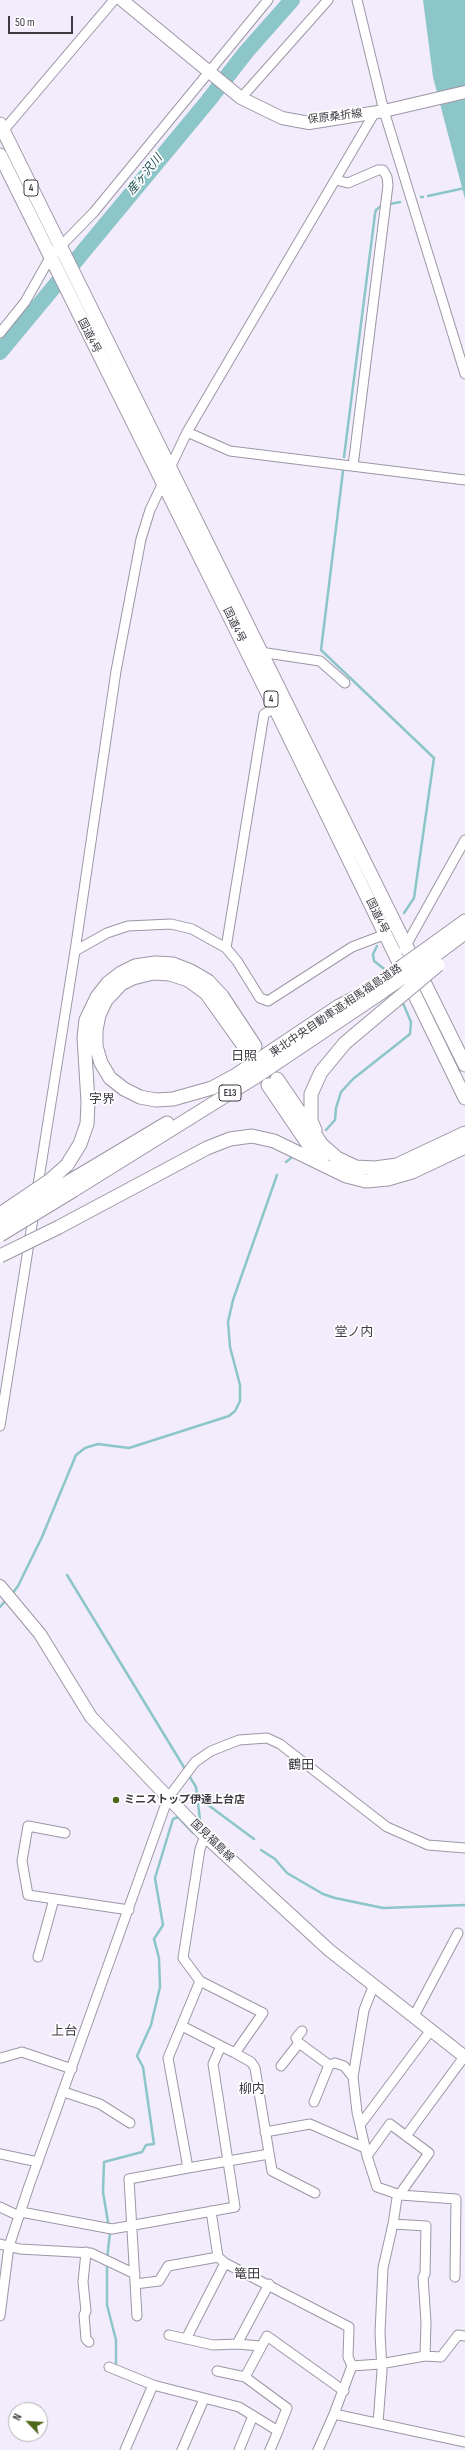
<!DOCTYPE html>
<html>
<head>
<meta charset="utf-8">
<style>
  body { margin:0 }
  #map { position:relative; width:465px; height:2450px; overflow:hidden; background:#f3ecfd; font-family:"Sofia Sans Condensed",sans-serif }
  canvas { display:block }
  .north { position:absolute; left:8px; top:2402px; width:40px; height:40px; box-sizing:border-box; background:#fff; border:1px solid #b2b1b3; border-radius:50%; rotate:295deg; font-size:11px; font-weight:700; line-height:16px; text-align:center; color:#3e3b42 }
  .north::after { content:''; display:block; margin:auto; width:14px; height:18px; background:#4e6819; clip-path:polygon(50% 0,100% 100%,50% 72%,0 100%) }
  .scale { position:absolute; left:8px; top:16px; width:65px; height:18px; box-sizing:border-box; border:2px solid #3e3b42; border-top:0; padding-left:5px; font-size:12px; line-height:14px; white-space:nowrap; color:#3e3b42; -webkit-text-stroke:3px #fff; paint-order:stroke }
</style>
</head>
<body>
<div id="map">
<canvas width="465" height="2450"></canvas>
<div class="north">N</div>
<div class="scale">50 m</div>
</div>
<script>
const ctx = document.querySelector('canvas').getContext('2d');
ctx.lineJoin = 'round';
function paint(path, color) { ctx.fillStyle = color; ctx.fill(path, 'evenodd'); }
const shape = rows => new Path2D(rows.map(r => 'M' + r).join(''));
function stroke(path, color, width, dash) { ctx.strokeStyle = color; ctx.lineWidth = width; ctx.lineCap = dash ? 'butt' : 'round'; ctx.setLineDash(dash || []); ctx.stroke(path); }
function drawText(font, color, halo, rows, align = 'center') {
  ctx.font = font + ' "Sofia Sans Condensed","Noto Sans JP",sans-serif'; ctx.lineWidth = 3.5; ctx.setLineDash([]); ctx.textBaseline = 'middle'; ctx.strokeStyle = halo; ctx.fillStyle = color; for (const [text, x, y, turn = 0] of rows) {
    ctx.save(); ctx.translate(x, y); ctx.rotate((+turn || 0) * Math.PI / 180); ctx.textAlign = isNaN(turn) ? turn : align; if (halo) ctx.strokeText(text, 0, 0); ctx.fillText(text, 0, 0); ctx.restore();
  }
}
const water = shape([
  [423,0,465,0,465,199,433,77]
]);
const stream = shape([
  [428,196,465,188],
  [421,197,423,197],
  [390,204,400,202],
  [344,457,375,214,376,210,381,206],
  [343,471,321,650,434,758,414,898,404,913],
  [377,946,373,954,374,961,387,971],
  [326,1130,335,1120,336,1108,341,1092,353,1079,410,1034,411,1022,402,1001],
  [286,1162,291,1158],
  [67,1575,196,1787,200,1820],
  [12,1594,18,1586,42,1537,76,1455,85,1448,98,1444,129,1448,229,1416,235,1411,240,1401,240,1385,230,1347,228,1322,233,1300,277,1175],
  [0,1607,7,1599],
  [200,1799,254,1839],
  [261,1850,275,1859,287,1873,323,1894,335,1898,383,1908,465,1905],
  [108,2222,103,2192,104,2162,142,2152,146,2145,154,2144,143,2067,137,2056,151,2025,160,1987,159,1958,154,1939,163,1925,155,1878,173,1819,178,1817,193,1833],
  [107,2259,110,2233],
  [107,2264,107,2305,116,2340,116,2366]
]);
const river = shape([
  [0,352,208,101,246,52,292,0]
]);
const minor = shape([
  [357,0,384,111,465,374],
  [241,98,328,0],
  [3,131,114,0],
  [336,180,348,183,378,170,383,170,387,177,388,185,353,466],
  [0,333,25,302,51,256,94,212,268,0],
  [187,432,230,451,465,480],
  [260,652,320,661,345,683],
  [226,948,264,714,275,708],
  [404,949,465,840],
  [75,951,107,933,128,926,171,924,192,929,226,948,237,961,260,998,268,1001,352,947,386,934],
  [37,1191,75,951,116,671,141,539,150,510,187,432,375,112],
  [0,1426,34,1212],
  [65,1833,28,1826,22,1861,28,1895,129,1910],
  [38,1957,54,1899],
  [373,1987,364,2010,353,2077,357,2112,367,2156,377,2187,400,2195,456,2199,455,2277],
  [414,2016,458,1933],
  [182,2026,221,2046],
  [299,2043,296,2038,302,2031],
  [235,2053,251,2062,255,2068,272,2171,315,2193],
  [1,2058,22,2052,72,2069],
  [281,2066,299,2043,329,2065,335,2063,344,2066,353,2077],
  [64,2092,100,2104,130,2123],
  [314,2102,329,2065],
  [360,2125,431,2030],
  [265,2132,310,2124,365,2148],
  [406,2136,464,2057],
  [0,2154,38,2162],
  [367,2156,390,2124,429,2153,397,2198,393,2224],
  [188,2168,269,2154],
  [0,2207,19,2216],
  [211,2211,218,2257,225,2263,349,2327,348,2357,352,2366,380,2364,425,2356,441,2357,458,2335,465,2336],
  [21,2212,112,2229,235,2207,213,2064,221,2046,235,2053,263,2013,200,1981,183,1958,200,1849,205,1836],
  [0,2244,20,2249,91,2253,135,2274],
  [86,2252,83,2282,86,2311,84,2315,86,2339,89,2342],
  [135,2284,159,2281,168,2266,218,2257],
  [0,2316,9,2246,29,2186,168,1798,195,1762,211,1751,239,1740,267,1738,280,1744,387,1827,428,1845,465,1848],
  [137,2316,129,2179,188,2168,168,2058,200,1981],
  [169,2335,213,2345,237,2344,269,2284],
  [186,2339,225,2263],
  [237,2344,261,2346],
  [109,2367,153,2385,125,2450],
  [217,2371,245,2377,287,2408,278,2431],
  [245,2377,267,2336,344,2391],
  [153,2385,239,2407,278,2431,270,2450],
  [334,2414,352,2366],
  [378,2423,382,2371,380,2333,383,2268,393,2224,426,2226,425,2274,423,2277,426,2322,425,2356],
  [182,2450,204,2399],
  [239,2450,253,2416],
  [318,2450,334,2414,465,2442]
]);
const major = shape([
  [122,0,241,98,282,118,309,123,384,111,465,92],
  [0,1586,40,1634,91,1717,205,1836,329,1950,465,2057]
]);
const highway = shape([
  [0,124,465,1065],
  [0,155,275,708,465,1098],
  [429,947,465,921],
  [434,956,465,933],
  [248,1052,206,993,188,980,170,974,153,973,133,978,121,984,106,1000,99,1015,96,1030,96,1046,101,1063,110,1078,124,1089,140,1097,156,1100,173,1099,212,1088,236,1075,339,1006,363,994],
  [277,1079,322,1145,337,1158,356,1167,375,1168,397,1165,465,1133],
  [268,1085,308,1144,322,1159],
  [315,1130,311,1121,311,1094,321,1072,345,1043,395,1001],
  [67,1165,80,1144,87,1124,88,1102,84,1037,86,1020,97,997,108,983,121,973,135,966,155,963,173,964,191,971,208,981,222,996,255,1046],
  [70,1181,167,1123],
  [74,1190,254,1078,382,992],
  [59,1227,207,1148,230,1139,252,1136,274,1141,346,1176,366,1181,388,1179,412,1172,465,1147]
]);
const highwayBridge = shape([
  [377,984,429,947],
  [382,992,434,956],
  [395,1001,438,965],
  [0,1214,49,1181,67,1165],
  [0,1223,70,1181],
  [0,1235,74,1190],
  [0,1256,59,1227]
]);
const markers = [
  [116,1800,4,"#4e6819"]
];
const shields = [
  [31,188,14],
  [271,699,14],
  [230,1093,22]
];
const shieldNames = [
  ["4",31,188],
  ["4",271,699],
  ["E13",230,1093]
];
const streetNames = [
  ["保原桑折線",335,117,-7],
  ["国道4号",89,336,63],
  ["国道4号",234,625,64],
  ["国道4号",377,916,64],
  ["東北中央自動車道;相馬福島道路",336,1011,-34],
  ["国見福島線",212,1841,44]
];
const poiNames = [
  ["ミニストップ伊達上台店",124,1800]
];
const waterNames = [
  ["産ヶ沢川",145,175,-51]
];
const quarterNames = [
  ["日照",244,1057],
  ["字界",102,1100],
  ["堂ノ内",354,1333],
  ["鶴田",301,1766],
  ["上台",64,2032],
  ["柳内",252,2090],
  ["篭田",247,2275]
];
paint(water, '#8cc6c9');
stroke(stream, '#8cc6c9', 2.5);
stroke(river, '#8cc6c9', 16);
stroke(minor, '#9c96a5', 11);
stroke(major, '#9c96a5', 14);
stroke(highway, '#9c96a5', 15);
stroke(minor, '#fff', 9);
stroke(major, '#fff', 12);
stroke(highway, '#fff', 13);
stroke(highwayBridge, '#9c96a5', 15, []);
stroke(highwayBridge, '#fff', 13);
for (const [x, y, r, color] of markers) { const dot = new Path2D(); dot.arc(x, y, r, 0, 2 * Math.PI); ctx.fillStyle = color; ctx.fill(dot); stroke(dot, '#fff', 1.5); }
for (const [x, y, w] of shields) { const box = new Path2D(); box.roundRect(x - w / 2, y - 8, w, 16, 3); ctx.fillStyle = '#fff'; ctx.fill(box); stroke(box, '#3e3b42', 1); }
drawText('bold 10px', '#3e3b42', null, shieldNames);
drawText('11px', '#3e3b42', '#fff', streetNames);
drawText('bold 11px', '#3e3b42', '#fff', poiNames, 'left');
drawText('italic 12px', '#1e5153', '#fff', waterNames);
drawText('13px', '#3e3b42', '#fff', quarterNames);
</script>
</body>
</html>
